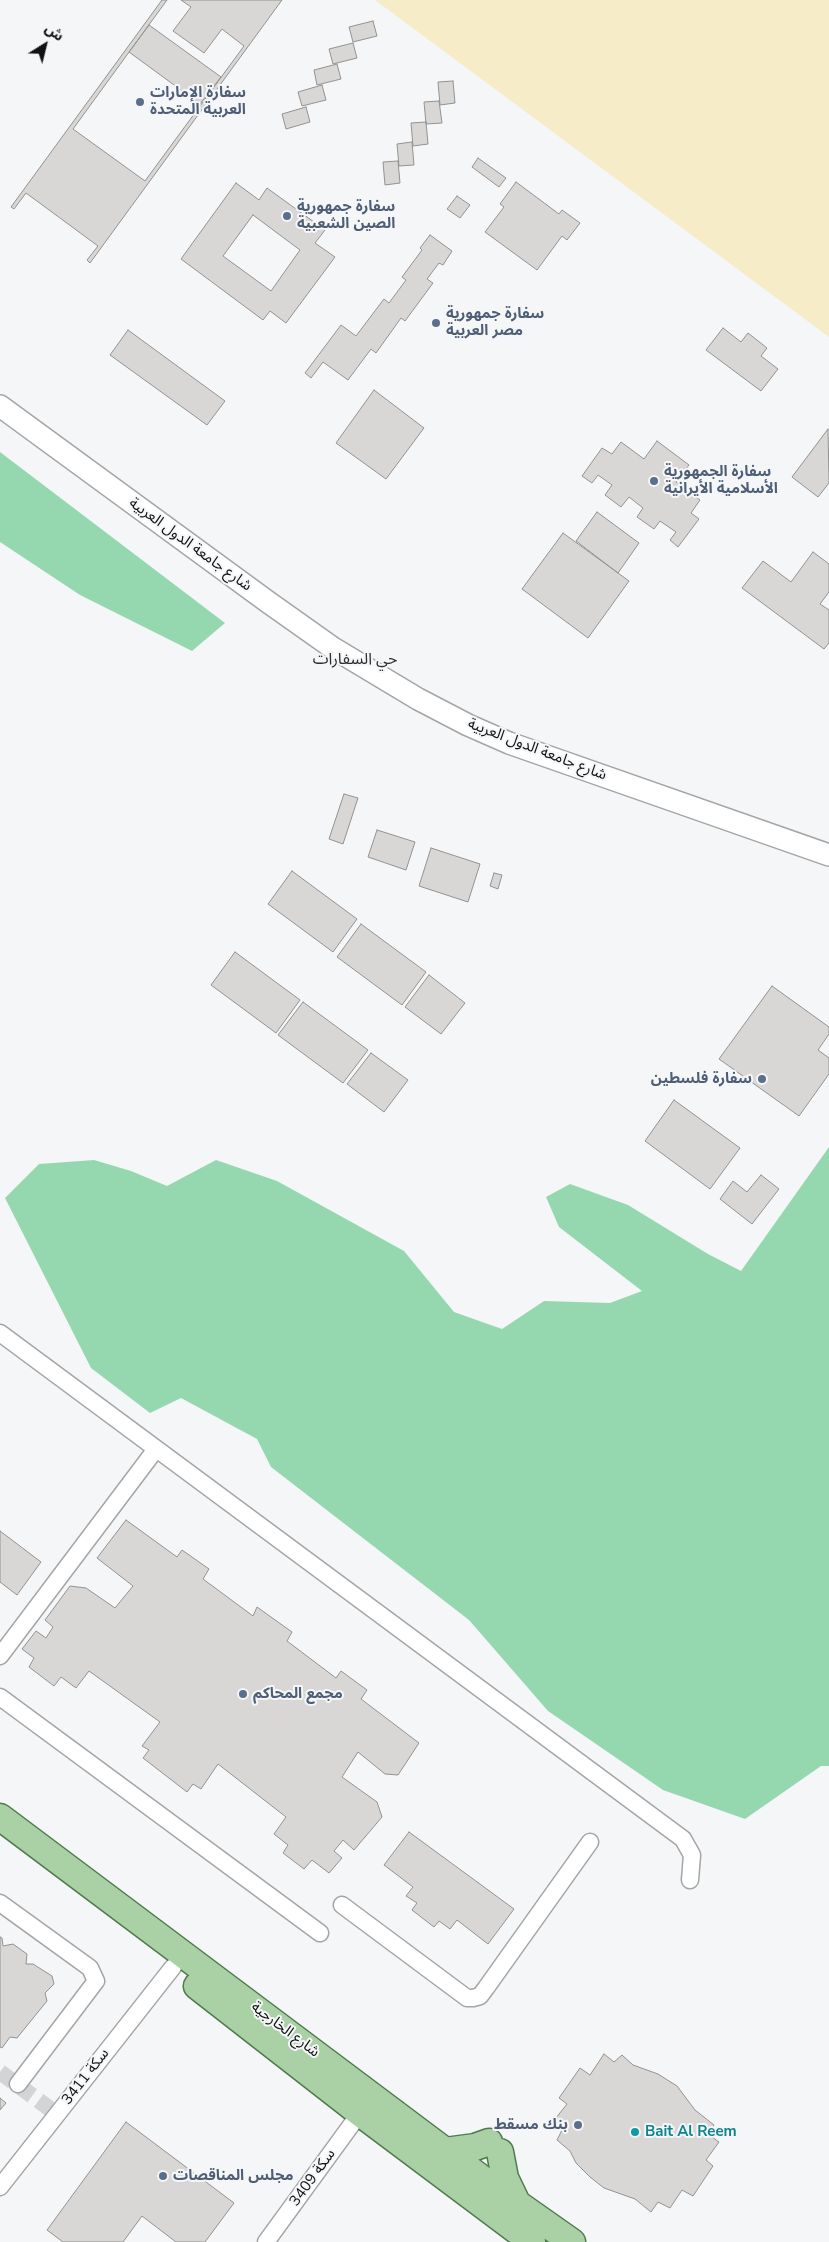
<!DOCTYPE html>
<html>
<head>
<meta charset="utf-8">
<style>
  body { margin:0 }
  #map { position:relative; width:829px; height:2242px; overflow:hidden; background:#f4f6f8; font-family:"Nunito Sans","Noto Sans Arabic",sans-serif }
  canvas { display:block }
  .north { position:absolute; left:20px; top:20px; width:50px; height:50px; -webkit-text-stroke:4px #f4f6f8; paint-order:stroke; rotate:36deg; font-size:14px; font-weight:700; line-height:20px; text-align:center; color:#111213 }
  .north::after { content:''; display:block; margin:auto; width:18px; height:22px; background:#111213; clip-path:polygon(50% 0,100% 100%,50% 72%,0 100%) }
</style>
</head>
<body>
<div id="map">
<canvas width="829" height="2242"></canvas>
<div class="north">ش</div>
</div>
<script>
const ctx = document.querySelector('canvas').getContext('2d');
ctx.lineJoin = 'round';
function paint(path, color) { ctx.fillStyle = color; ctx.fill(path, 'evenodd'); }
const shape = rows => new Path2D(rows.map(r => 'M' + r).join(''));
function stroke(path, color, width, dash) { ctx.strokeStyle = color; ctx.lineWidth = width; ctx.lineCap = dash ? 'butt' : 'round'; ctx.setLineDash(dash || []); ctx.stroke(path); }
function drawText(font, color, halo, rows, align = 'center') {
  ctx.font = font + ' "Nunito Sans","Noto Sans Arabic",sans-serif'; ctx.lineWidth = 4; ctx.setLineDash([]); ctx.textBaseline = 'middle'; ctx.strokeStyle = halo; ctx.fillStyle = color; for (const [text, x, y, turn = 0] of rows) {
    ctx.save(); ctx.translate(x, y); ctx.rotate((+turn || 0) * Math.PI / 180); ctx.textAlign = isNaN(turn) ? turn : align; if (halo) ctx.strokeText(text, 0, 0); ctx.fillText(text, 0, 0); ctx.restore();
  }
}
const green = shape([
  [0,452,225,623,192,651,80,595,0,542],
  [829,1147,829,1766,821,1766,745,1819,663,1790,548,1711,469,1620,271,1467,257,1439,181,1398,150,1413,91,1368,5,1198,39,1164,94,1160,131,1171,167,1186,216,1160,277,1181,404,1251,454,1312,502,1329,544,1301,610,1303,642,1291,559,1227,546,1197,570,1184,628,1205,708,1254,741,1271]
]);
const sand = shape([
  [375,0,829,0,829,337]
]);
const building = shape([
  [162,0,167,0,73,129,145,181,244,46,222,29,204,53,173,31,191,7,181,0,282,0,90,263,87,260,98,246,26,193,14,209,11,207,162,0],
  [373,21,377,36,353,42,349,27,373,21],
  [149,25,221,77,200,104,129,52,149,25],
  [353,43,357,58,333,64,329,49,353,43],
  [337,64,341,79,317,85,314,70,337,64],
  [453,81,455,103,440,105,438,82,453,81],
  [322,85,326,100,302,106,298,92,322,85],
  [439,101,442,123,426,124,424,102,439,101],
  [306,107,310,122,286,129,282,114,306,107],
  [426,122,428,144,413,146,411,123,426,122],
  [412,142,414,165,399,166,397,144,412,142],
  [478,158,506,178,499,187,472,167,478,158],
  [398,161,400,183,385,185,383,162,398,161],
  [516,182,559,214,562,210,580,223,567,240,562,236,537,270,485,232,504,207,500,204,516,182],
  [236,183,259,200,267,188,325,230,315,243,335,257,286,323,270,311,263,320,181,259,236,183],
  [253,215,300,250,271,291,223,256,253,215],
  [457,196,470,205,460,218,447,209,457,196],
  [430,235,452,251,443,265,439,263,427,279,433,283,405,321,401,318,376,353,371,349,348,380,323,362,311,378,305,373,341,325,356,336,384,299,389,303,406,280,402,277,422,250,420,248,430,235],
  [723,328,741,342,748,333,767,348,761,356,778,369,761,391,706,350,723,328],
  [128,330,225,401,207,425,110,355,128,330],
  [374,390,424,428,386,479,336,443,374,390],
  [828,429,829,483,818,497,792,477,828,429],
  [657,441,689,465,676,482,700,500,691,513,699,519,678,547,670,540,676,532,660,521,654,529,637,517,643,508,629,497,621,507,605,495,612,485,598,475,592,483,582,476,602,448,612,454,621,442,644,459,657,441],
  [597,512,639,543,618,573,576,541,597,512],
  [563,533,629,581,588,638,522,589,563,533],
  [813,552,829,564,829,592,820,604,829,610,829,643,824,649,742,588,763,561,791,582,813,552],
  [344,794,358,798,343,844,329,839,344,794],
  [377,830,415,842,406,870,368,857,377,830],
  [431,848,480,864,468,902,419,886,431,848],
  [292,871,357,919,333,952,268,904,292,871],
  [494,873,502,875,498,889,490,886,494,873],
  [361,924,426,972,402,1005,337,957,361,924],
  [235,952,300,1000,276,1033,211,985,235,952],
  [429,975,465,1003,441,1034,405,1007,429,975],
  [772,986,829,1027,829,1034,818,1050,829,1058,829,1074,799,1116,719,1059,772,986],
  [303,1002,368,1050,343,1083,278,1035,303,1002],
  [371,1053,408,1080,384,1112,347,1084,371,1053],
  [674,1100,740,1148,710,1189,645,1141,674,1100],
  [761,1175,779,1189,752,1224,720,1199,733,1181,747,1192,761,1175],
  [126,1520,177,1557,182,1550,209,1569,203,1579,253,1616,257,1607,292,1632,287,1641,336,1678,341,1671,367,1690,361,1699,419,1743,398,1775,385,1774,358,1752,342,1777,377,1802,382,1817,354,1850,343,1840,334,1851,342,1858,329,1873,312,1860,304,1869,283,1853,288,1845,274,1834,286,1817,218,1764,201,1789,193,1784,187,1792,143,1758,149,1750,142,1746,160,1722,89,1671,76,1688,61,1677,54,1686,29,1667,34,1658,22,1649,36,1631,46,1638,53,1627,45,1620,70,1586,86,1588,115,1608,133,1586,97,1558,126,1520],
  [0,1531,41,1562,17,1595,0,1582,0,1531],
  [409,1832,514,1909,488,1944,457,1920,450,1929,439,1921,434,1927,412,1910,417,1903,406,1896,413,1887,384,1865,409,1832],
  [0,1937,2,1938,3,1946,13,1944,27,1954,26,1964,33,1964,52,1976,54,1984,45,1993,47,2001,17,2038,10,2037,2,2048,0,2047,0,1937],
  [604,2054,614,2062,622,2055,633,2065,658,2074,677,2086,695,2110,714,2125,708,2134,719,2142,706,2160,713,2166,693,2196,682,2190,670,2208,658,2202,651,2212,635,2199,604,2188,590,2177,576,2163,570,2151,557,2140,562,2130,552,2123,567,2104,559,2098,580,2068,590,2075,604,2054],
  [0,2098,6,2103,0,2110,0,2098],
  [126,2122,234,2203,205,2242,176,2242,142,2216,123,2242,63,2242,47,2230,126,2122]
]);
const minorTunnel = shape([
  [0,2072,57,2114]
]);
const minor = shape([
  [0,1333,683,1839,692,1855,690,1880],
  [0,1656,156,1449],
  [0,1697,320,1933],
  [0,1903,90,1968,96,1981,18,2084],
  [342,1905,467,1998,473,1998,480,1996,486,1988,590,1842],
  [0,2187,173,1967],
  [266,2242,360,2113]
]);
const tertiary = shape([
  [0,406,268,602,333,648,418,699,468,725,509,743,829,855]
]);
const primary = shape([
  [0,1817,481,2178,572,2242],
  [197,1986,360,2113,532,2242],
  [445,2151,475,2147,489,2142],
  [500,2152,505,2178,517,2203]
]);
const markers = [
  [140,102,5,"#5c6f8a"],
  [287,216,5,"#5c6f8a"],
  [436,323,5,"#5c6f8a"],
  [654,481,5,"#5c6f8a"],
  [762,1079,5,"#5c6f8a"],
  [243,1694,5,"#5c6f8a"],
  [578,2125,5,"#5c6f8a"],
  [635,2132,5,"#0f9aa8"],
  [163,2176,5,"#5c6f8a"]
];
const serviceNames = [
  ["سفارة الإمارات",150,93],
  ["العربية المتحدة",150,110],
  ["سفارة جمهورية",297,207],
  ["الصين الشعبية",297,224],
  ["سفارة جمهورية",446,314],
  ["مصر العربية",446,331],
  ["سفارة الجمهورية",664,472],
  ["الأسلامية الأيرانية",664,489],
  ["سفارة فلسطين",752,1079,"right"],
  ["مجمع المحاكم",253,1694],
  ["بنك مسقط",568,2125,"right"],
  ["مجلس المناقصات",173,2176]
];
const streetNames = [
  ["شارع جامعة الدول العربية",190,545,36],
  ["شارع جامعة الدول العربية",537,750,21],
  ["شارع الخارجية",285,2030,37],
  ["سكة 3411",86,2077,-52],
  ["سكة 3409",313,2178,-54]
];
const cultureNames = [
  ["Bait Al Reem",645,2132]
];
const neighbourhoodNames = [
  ["حي السفارات",355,660]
];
paint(green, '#95d8b0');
paint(sand, '#f6ecc7');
paint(building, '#d9d7d5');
stroke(building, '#939290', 1);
stroke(minorTunnel, '#d2d4d6', 16, [16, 8]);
stroke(minor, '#a4a5a7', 19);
stroke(tertiary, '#a4a5a7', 24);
stroke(primary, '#50794c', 29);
stroke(minor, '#fff', 16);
stroke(tertiary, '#fff', 21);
stroke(primary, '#aad0a6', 26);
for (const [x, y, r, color] of markers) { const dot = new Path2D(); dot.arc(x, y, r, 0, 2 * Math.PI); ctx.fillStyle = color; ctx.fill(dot); stroke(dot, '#f4f6f8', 2); }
drawText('bold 15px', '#4e5e75', '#f4f6f8', serviceNames, 'left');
drawText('15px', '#111213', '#f4f6f8', streetNames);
drawText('bold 15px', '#0d838f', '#f4f6f8', cultureNames, 'left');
drawText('16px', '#2c2d2f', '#f4f6f8', neighbourhoodNames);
</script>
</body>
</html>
